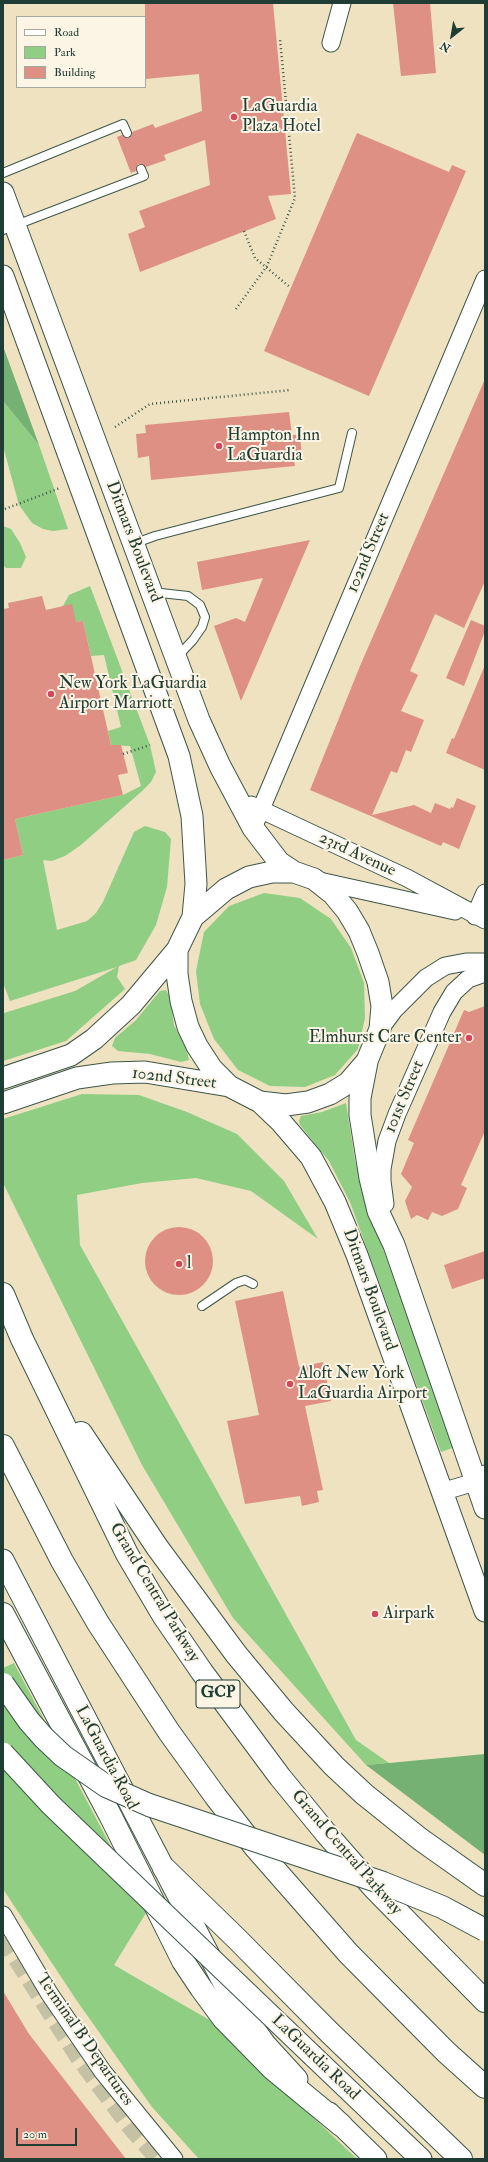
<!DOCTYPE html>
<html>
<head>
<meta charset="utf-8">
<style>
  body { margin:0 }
  #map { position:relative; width:488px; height:2162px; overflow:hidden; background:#eee2c1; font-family:"IM FELL Double Pica",serif }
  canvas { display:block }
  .frame { position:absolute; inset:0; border:4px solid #1f3d34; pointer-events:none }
  .legend { position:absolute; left:16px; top:16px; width:130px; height:72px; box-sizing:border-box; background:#fcf5e5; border:1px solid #a4ab9e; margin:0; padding:5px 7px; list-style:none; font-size:12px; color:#1f3d34 }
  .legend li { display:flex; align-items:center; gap:8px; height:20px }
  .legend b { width:20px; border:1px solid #a4ab9e }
  .north { position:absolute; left:432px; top:16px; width:40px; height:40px; -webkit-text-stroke:3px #fcf5e5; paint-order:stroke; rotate:211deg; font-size:11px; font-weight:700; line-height:16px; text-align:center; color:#1f3d34 }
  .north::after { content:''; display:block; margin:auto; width:14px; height:18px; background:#1f3d34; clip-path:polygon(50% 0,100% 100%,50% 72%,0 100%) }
  .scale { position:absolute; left:16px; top:2128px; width:61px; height:18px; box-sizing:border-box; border:2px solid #1f3d34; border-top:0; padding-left:5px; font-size:12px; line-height:14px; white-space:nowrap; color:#1f3d34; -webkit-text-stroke:3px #fcf5e5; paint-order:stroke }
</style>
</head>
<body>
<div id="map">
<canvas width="488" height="2162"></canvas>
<div class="frame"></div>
<ul class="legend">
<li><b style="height:5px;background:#fff"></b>Road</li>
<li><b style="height:11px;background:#90ce84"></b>Park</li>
<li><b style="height:11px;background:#dd9083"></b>Building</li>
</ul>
<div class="north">N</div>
<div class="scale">20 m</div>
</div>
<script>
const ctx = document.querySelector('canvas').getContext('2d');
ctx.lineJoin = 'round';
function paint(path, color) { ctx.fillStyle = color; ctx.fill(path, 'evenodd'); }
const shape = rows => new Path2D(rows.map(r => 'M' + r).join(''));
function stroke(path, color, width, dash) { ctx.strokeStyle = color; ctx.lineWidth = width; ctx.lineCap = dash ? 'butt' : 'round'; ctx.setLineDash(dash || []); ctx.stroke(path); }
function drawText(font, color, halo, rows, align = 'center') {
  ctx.font = font + ' "IM FELL Double Pica",serif'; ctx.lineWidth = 4; ctx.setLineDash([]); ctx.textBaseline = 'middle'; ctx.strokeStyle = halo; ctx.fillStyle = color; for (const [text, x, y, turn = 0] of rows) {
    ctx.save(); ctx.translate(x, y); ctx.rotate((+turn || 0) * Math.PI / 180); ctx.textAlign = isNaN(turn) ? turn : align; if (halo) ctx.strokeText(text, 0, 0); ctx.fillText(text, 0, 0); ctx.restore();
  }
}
const green = shape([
  [3,401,39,445,68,529,53,531,43,529,32,523,19,505,3,446],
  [3,526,11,529,20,543,26,557,21,568,6,568,3,565],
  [90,586,150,745,156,772,151,782,141,792,81,845,65,856,52,861,43,860,57,930,87,921,96,913,103,902,134,832,145,826,165,832,171,839,167,887,156,925,136,960,119,966,117,977,125,989,66,1041,3,1061,3,1011,4,1013,75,991,117,967,10,1001,3,983,3,860,23,855,15,819,123,795,141,786,130,746,111,745,108,731,121,727,104,655,91,656,83,621,76,622,63,606,69,595],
  [264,893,300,898,331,919,351,948,364,983,365,1018,358,1049,335,1075,305,1087,270,1086,238,1070,214,1039,200,1004,196,971,204,932,229,906],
  [166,990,170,997,174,1025,187,1051,189,1060,181,1062,150,1054,118,1051,112,1046,115,1038,136,1020,160,991],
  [82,1094,139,1095,187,1112,237,1134,284,1181,318,1239,251,1191,196,1178,142,1183,77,1195,80,1245,356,1740,389,1763,366,1765,233,1618,142,1465,3,1183,3,1119],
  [346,1103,355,1160,366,1202,455,1447,441,1452,350,1202,329,1161,300,1125,299,1121,301,1116,322,1112],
  [14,1663,146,1913,114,1965,213,2022,357,2159,199,2159,152,2107,77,2001,3,1889,3,1668]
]);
const forest = shape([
  [3,346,39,445,3,401],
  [485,1754,485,1855,366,1765,389,1763]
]);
const building = shape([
  [145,3,273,3,291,194,268,196,276,219,140,272,128,234,145,227,139,211,210,185,205,140,164,155,166,160,146,167,142,164,138,164,136,171,131,173,117,137,122,135,129,138,132,132,153,124,155,128,202,111,199,74,145,79],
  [393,3,430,3,436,73,401,76],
  [357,133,449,172,452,165,466,171,369,396,264,351],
  [485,379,485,581,464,628,435,614,410,671,418,675,401,711,424,720,411,752,406,750,397,773,391,771,372,815,414,805,431,813,435,803,450,809,451,807,453,808,457,798,476,806,459,849,443,842,441,846,310,790,360,666],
  [289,412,292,435,300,435,302,458,294,459,295,466,151,480,149,456,138,458,136,434,146,433,145,425],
  [310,540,241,701,214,626,236,618,245,622,263,578,202,590,197,562],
  [42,596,46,610,72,604,76,622,83,621,111,745,121,745,128,773,118,775,123,795,15,819,23,855,3,860,3,609,9,608,8,603],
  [471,620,485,626,485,631,464,686,446,678],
  [485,665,485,770,446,753,452,738,454,739],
  [485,1006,485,1131,461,1185,467,1188,458,1209,442,1216,432,1212,428,1220,417,1215,411,1219,405,1201,412,1187,401,1174,414,1143,408,1140,464,1010,469,1012],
  '145 1261a34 34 0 1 1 68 0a34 34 0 1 1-68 0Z',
  [485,1251,485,1278,452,1289,444,1265],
  [283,1291,299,1367,323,1362,331,1401,305,1406,323,1490,317,1491,319,1502,302,1506,300,1496,245,1504,227,1421,259,1415,235,1301],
  [3,1991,29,2034,126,2159,3,2159]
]);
const minorTunnel = shape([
  [3,1938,78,2057,130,2127,158,2159]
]);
const path = shape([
  [236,309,267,266,295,198,280,39],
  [115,427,150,404,291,390],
  [5,509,60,488],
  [123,754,150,745]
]);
const service = shape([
  [3,173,123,124,127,133],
  [3,230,144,176,141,169],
  [133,544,155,536,339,488,352,433],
  [152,592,188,596,200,605,205,617,202,627,193,640,177,657],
  [202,1306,236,1283,245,1280,253,1284]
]);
const minor = shape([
  [331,43,342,3],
  [251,805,407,878,485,920],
  [253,828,485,279],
  [315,880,455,911],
  [475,916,485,893],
  [380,1029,394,1010,426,978,445,966,466,962,485,962],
  [385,1204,382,1181,382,1169,387,1141,397,1114,442,1012,454,992,468,979,485,973],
  [441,1492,475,1482,485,1474],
  [3,1915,49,1993,103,2072,174,2159]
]);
const tertiary = shape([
  [3,193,199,720,220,766,253,828,279,862,294,872],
  [3,276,179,756,192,816,196,884,193,917],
  [272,872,294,872,314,879,333,894,347,911,359,931,368,953,378,982,382,1006,380,1029,367,1061,348,1083,330,1094,308,1102,286,1105,260,1102,229,1086,212,1069,197,1046,188,1027,181,1001,177,974,177,950,193,917,226,889,249,877,272,872],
  [367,1062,360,1098,360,1115,370,1178,378,1211,394,1245,485,1508],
  [3,1078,71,1055,94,1039,131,1005,177,950],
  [260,1102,281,1122,311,1157,335,1202,357,1255,485,1611],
  [3,1103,77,1078,112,1073,145,1072,229,1086],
  [3,1560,220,1976,233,1999,265,2044,297,2079],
  [313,2056,421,2159],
  [329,2113,376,2159]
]);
const motorway = shape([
  [3,1294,22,1339,127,1554,163,1615,202,1672,280,1777,325,1832,374,1888,485,2001],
  [81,1433,157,1547,236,1654,284,1712,334,1766,364,1794,420,1839,485,1885],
  [3,1446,62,1561,98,1623,169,1732,216,1797,255,1847,348,1953,446,2052,485,2087],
  [3,1614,110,1815,183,1961,201,1988,223,2018,273,2069,341,2125],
  [164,1868,237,1939,329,2032,461,2159]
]);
const pathBridge = shape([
  [244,231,255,258,291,288]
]);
const tertiaryBridge = shape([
  [3,1753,51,1805,313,2056]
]);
const motorwayBridge = shape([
  [3,1684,29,1721,44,1738,63,1756,106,1786,149,1805,383,1883,442,1907,485,1930]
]);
const markers = [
  [234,117,4,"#d1495b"],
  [219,446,4,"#d1495b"],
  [51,694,4,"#d1495b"],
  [469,1038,4,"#d1495b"],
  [179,1264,4,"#d1495b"],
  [290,1384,4,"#d1495b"],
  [375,1614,4,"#d1495b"]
];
const shields = [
  [218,1694,44]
];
const shieldNames = [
  ["GCP",218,1694]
];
const poiNames = [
  ["LaGuardia",242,107],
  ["Plaza Hotel",242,127],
  ["Hampton Inn",227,436],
  ["LaGuardia",227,456],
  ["New York LaGuardia",59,684],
  ["Airport Marriott",59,704],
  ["Elmhurst Care Center",461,1038,"right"],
  ["l",187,1264],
  ["Aloft New York",298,1374],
  ["LaGuardia Airport",298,1394],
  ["Airpark",383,1614]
];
const streetNames = [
  ["Ditmars Boulevard",133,542,69],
  ["102nd Street",369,553,-67],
  ["23rd Avenue",357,855,25],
  ["102nd Street",174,1079,7],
  ["101st Street",405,1097,-67],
  ["Ditmars Boulevard",369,1290,70],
  ["Grand Central Parkway",154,1593,59],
  ["LaGuardia Road",106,1758,62],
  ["Grand Central Parkway",346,1853,49],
  ["Terminal B Departures",84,2040,55],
  ["LaGuardia Road",315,2058,44]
];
paint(green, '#90ce84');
paint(forest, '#74b172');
paint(building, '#dd9083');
stroke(minorTunnel, '#c5c1a5', 17, [17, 8]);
stroke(service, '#3e5649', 10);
stroke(minor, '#3e5649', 19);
stroke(tertiary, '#3e5649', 23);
stroke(motorway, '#3e5649', 24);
stroke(path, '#3e5649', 2.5, [1, 3]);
stroke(service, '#fff', 8);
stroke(minor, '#fff', 17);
stroke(tertiary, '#fff', 21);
stroke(motorway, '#fff', 22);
stroke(tertiaryBridge, '#3e5649', 23, []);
stroke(motorwayBridge, '#3e5649', 24, []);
stroke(pathBridge, '#3e5649', 2.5, [1, 3]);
stroke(tertiaryBridge, '#fff', 21);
stroke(motorwayBridge, '#fff', 22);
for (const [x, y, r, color] of markers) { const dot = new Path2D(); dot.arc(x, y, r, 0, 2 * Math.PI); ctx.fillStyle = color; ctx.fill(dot); stroke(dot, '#fcf5e5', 1.5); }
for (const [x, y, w] of shields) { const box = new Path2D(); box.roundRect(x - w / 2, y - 14, w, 28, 3); ctx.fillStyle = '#fcf5e5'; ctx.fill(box); stroke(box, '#1f3d34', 1); }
drawText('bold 16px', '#1f3d34', null, shieldNames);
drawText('17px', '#1f3d34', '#fcf5e5', poiNames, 'left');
drawText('17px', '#1f3d34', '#fcf5e5', streetNames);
</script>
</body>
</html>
